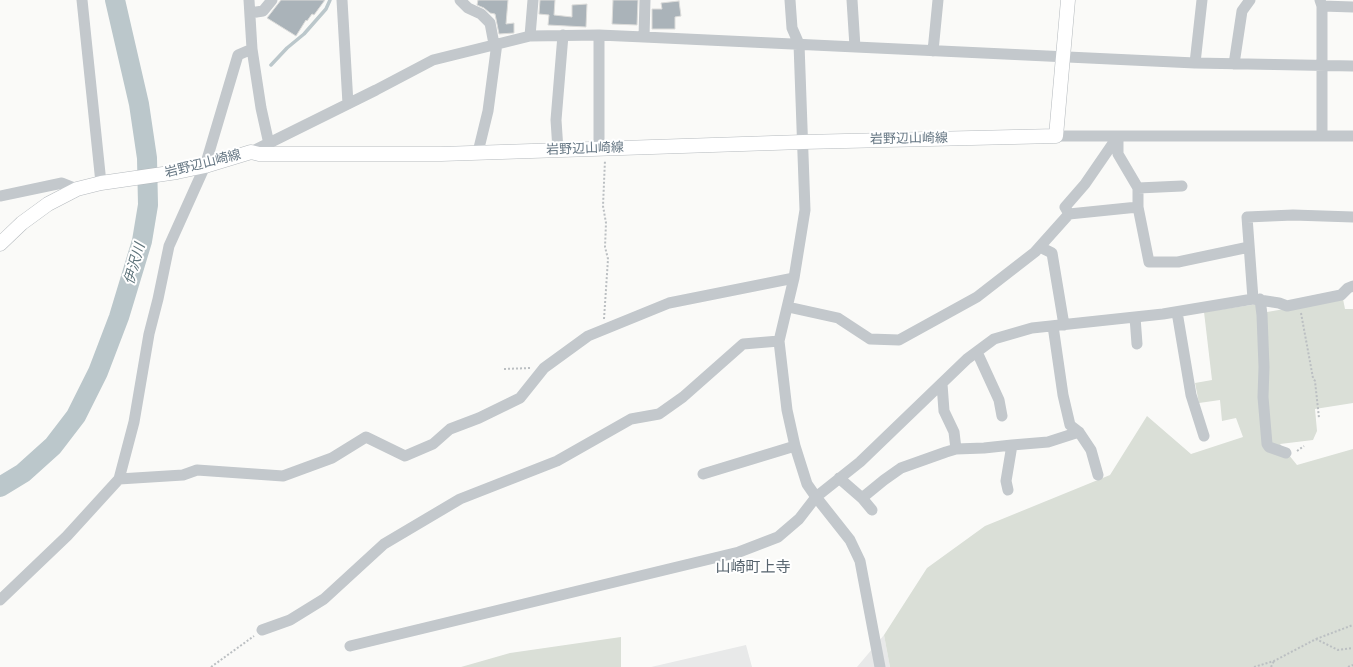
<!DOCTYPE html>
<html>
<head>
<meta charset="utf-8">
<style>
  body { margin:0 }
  canvas { display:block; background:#fafaf8 }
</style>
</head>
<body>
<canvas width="1353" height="667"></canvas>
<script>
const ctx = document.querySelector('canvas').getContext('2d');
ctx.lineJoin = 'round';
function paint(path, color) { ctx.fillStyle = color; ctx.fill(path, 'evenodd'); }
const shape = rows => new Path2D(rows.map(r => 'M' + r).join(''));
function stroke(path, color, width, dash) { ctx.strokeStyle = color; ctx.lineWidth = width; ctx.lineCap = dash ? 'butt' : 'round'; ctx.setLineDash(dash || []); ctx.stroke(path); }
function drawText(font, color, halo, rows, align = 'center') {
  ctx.font = font + ' "Fira Sans","Noto Sans JP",sans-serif'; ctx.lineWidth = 4; ctx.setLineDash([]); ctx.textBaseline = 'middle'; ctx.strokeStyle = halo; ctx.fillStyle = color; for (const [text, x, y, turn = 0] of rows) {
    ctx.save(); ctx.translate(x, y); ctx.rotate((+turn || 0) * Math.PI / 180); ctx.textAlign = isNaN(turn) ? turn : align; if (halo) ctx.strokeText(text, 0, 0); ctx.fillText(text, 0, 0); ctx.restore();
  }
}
const built = shape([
  [884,635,890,667,857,667],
  [746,645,752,667,651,667]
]);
const green = shape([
  [1343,299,1345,309,1353,309,1353,403,1315,409,1317,431,1313,440,1280,444,1297,465,1353,449,1353,667,890,667,884,635,927,568,985,526,1110,475,1147,416,1191,454,1243,437,1236,418,1222,421,1220,400,1199,403,1195,383,1212,380,1204,312,1265,303,1267,312],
  [621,637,621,667,461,667,510,653]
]);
const stream = shape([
  [271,65,287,48,304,34,326,9,330,0]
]);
const river = shape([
  [0,487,23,473,53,446,76,416,98,372,119,317,142,241,148,205,147,158,139,104,115,0]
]);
const building = shape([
  [281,0,325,0,314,15,312,14,307,21,306,20,296,36,267,18,281,0],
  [478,0,508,0,506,24,514,23,514,33,499,34,495,14,490,13,484,8,477,5,478,0],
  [540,0,555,0,554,15,572,17,572,5,587,4,586,27,548,25,549,15,539,14,540,0],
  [613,0,638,0,637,25,612,24,613,0],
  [679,1,681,16,675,17,675,29,652,29,652,9,662,9,661,3,679,1]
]);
const path = shape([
  [1301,313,1313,378,1315,381,1319,418],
  [604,319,608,259,605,247,606,223,603,206,605,160],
  [504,369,530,368],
  [1297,451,1304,446],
  [1316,639,1353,625],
  [211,667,254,636],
  [1254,667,1274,661,1316,639,1338,650,1353,648],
  [1271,667,1274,661],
  [1348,667,1353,665]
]);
const minor = shape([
  [82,0,101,183],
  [249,0,252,49,261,108,269,144],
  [342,0,348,104],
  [460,0,468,8,481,14,490,23,494,44],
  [790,0,792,28,799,44,805,210,794,278,779,341,787,410,795,446,807,484,816,497,850,540,860,561,880,667],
  [852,0,855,47],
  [1320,0,1322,6,1322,135],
  [1322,6,1353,7],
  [250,13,263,11,272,0],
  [530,36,533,0],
  [644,37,645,0],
  [933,51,938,0],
  [1195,63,1202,0],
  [1234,64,1242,11,1250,0],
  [1056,136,1353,136],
  [599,148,599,35],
  [558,150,556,120,563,35],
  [251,152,376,90,433,60,530,36,599,35,644,37,1195,63,1353,66],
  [478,152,488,111,497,43],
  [1138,188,1182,186],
  [0,196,62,183,77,189],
  [1069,214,1065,207,1085,184,1118,136,1118,154,1138,188,1138,207,1149,262,1178,262,1249,247],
  [1040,247,1052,253,1064,325],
  [1253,299,1279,303,1287,306,1341,295,1348,288,1353,286],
  [1260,299,1262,315,1264,367,1263,397,1267,444,1269,447,1286,453],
  [788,307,838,318,870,339,899,340,977,297,1035,252,1069,214,1138,207],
  [1177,312,1191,395,1204,436],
  [1135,317,1137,344],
  [1053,326,1063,395,1070,425,1079,432,1091,450,1098,475],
  [977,352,999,400,1002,416],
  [942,384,944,411,954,432,956,449],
  [703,474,795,446],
  [839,478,862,498,872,510],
  [119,479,183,475,197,470,283,476,332,458,366,437,405,456,433,444,450,429,479,418,520,398,544,368,588,336,669,303,794,278],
  [1008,490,1006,481,1012,445],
  [862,498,884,480,901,468,946,452,956,449,984,448,1012,445,1048,442,1079,432],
  [0,600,67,536,119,479,134,422,149,334,158,299,169,246,205,166,238,55,252,49],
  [262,630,290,620,324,599,384,544,460,499,557,461,631,419,659,414,683,397,743,344,779,341],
  [350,646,739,552,778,537,799,519,816,497,860,462,967,359,994,339,1032,328,1163,314,1253,299,1247,217,1293,215,1353,217]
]);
const major = shape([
  [0,244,22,223,48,204,77,189,101,183,177,172,205,166,251,152,259,154,441,154,803,142,1056,136,1068,0]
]);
const streetNames = [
  ["岩野辺山崎線",909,139,-1],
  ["岩野辺山崎線",585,149,-2],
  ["岩野辺山崎線",203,164,-14]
];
const waterNames = [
  ["伊沢川",135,264,-74]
];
const quarterNames = [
  ["山崎町上寺",753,568]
];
paint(built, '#e8e9e9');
paint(green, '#dadfd7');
stroke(stream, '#bbc7cb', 3.5);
stroke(river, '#bbc7cb', 20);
paint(building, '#aab3b9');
stroke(building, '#dcdcda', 1);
stroke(major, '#b5babe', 15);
stroke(path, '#bbbfc2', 2, [2, 2]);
stroke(minor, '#c3c8cc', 11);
stroke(major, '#fff', 14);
drawText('13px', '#657683', '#fff', streetNames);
drawText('italic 14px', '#60757c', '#fff', waterNames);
drawText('15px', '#57646e', '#fff', quarterNames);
</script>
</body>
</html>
